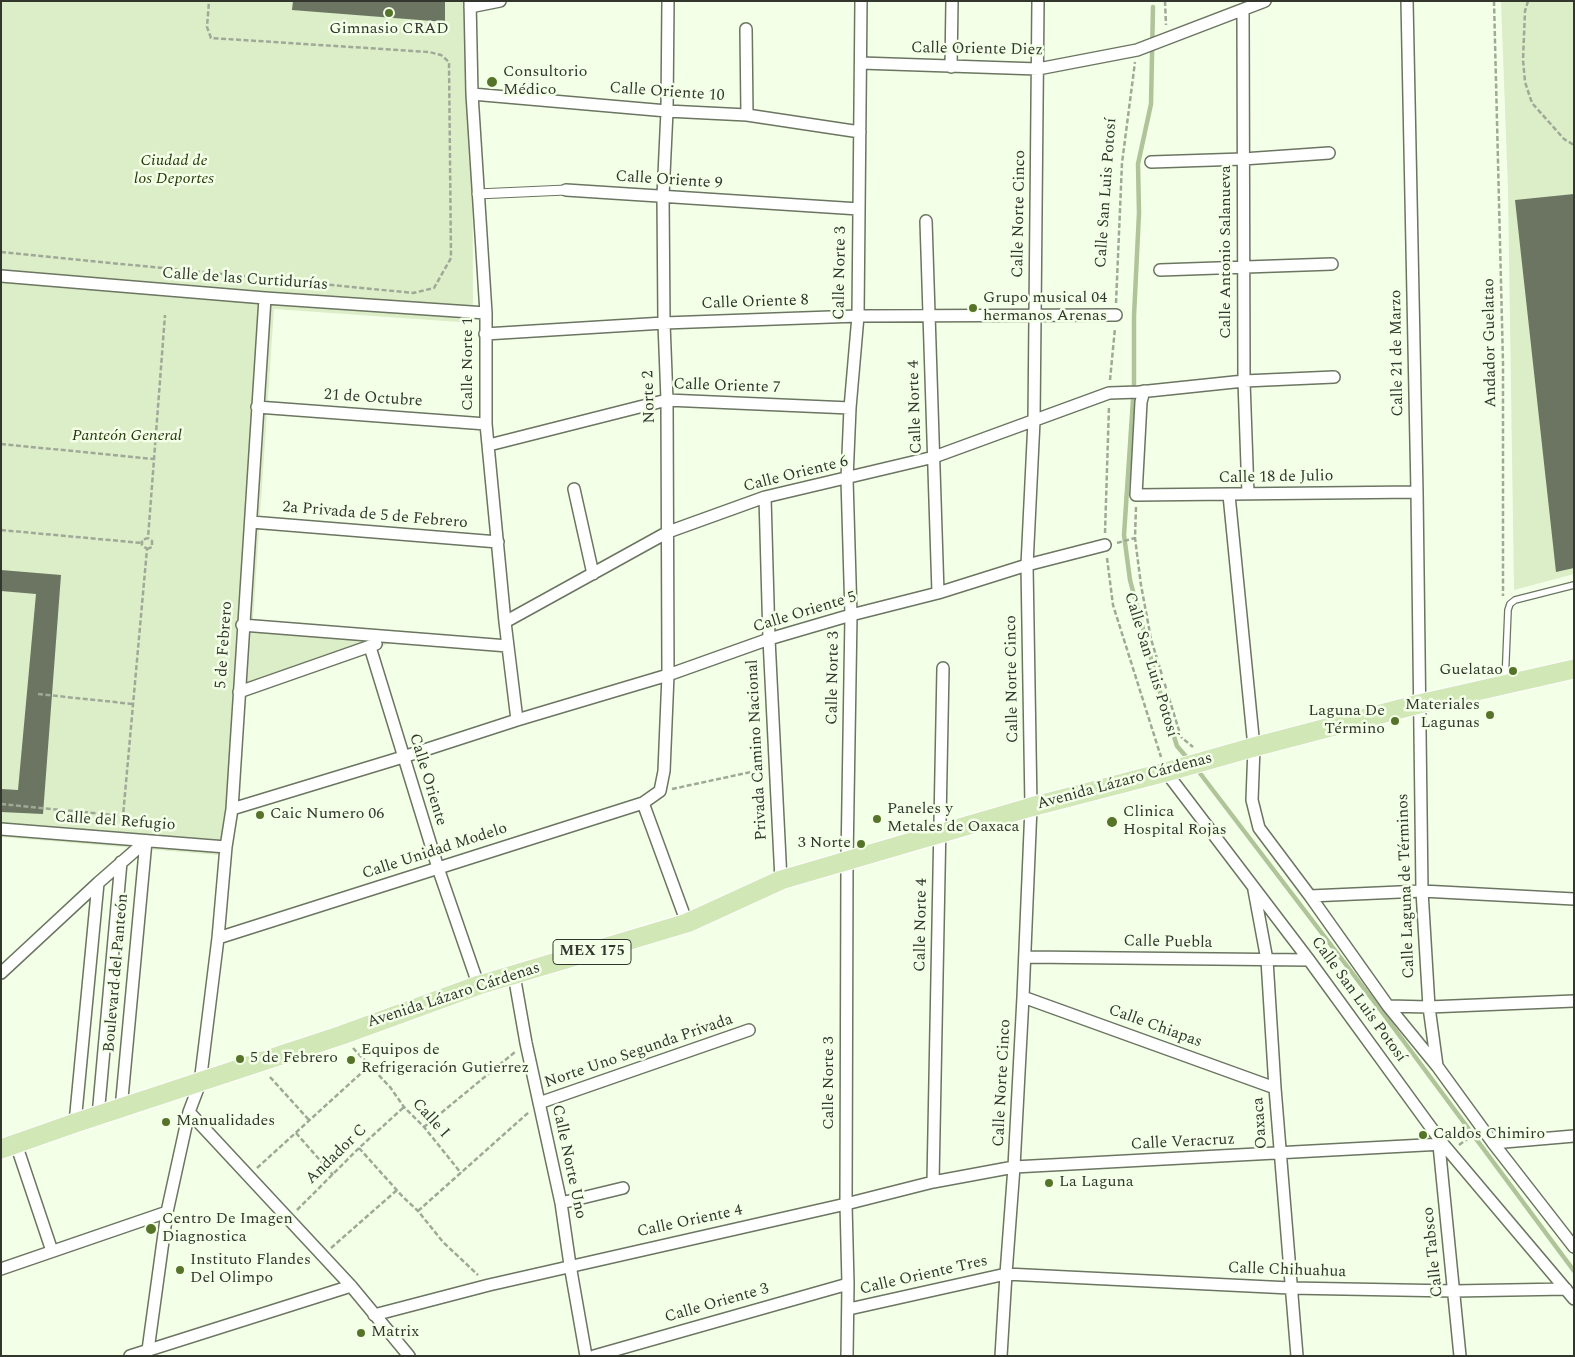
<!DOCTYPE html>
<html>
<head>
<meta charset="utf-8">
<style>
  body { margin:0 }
  #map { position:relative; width:1575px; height:1357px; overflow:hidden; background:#f4ffe8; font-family:Spectral,serif }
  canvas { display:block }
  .frame { position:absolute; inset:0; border:2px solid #32362d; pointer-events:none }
</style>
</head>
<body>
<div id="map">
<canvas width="1575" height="1357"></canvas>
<div class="frame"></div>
</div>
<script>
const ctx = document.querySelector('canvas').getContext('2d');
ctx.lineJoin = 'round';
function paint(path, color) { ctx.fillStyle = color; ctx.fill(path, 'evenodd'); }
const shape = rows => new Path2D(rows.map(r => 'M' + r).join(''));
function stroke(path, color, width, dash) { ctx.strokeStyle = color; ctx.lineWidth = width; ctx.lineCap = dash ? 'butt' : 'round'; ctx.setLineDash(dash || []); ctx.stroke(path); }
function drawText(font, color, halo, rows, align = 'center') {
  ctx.font = font + ' Spectral,serif'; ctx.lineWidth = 5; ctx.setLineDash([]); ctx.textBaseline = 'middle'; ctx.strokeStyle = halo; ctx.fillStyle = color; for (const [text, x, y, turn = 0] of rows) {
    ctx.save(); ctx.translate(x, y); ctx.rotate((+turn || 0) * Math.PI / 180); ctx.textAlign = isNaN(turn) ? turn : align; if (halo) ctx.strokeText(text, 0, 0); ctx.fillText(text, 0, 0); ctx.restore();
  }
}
const green = shape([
  [1,1,472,1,473,323,274,309,253,619,398,640,243,698,230,856,1,837],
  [1501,1,1574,1,1574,574,1514,590,1508,191]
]);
const stream = shape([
  [1153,7,1151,104,1138,164,1139,213,1134,316,1134,385,1124,535,1130,580,1160,692,1177,746,1189,760],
  [1196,768,1382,1012,1574,1271]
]);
const building = shape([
  [293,1,445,1,445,22,292,10],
  [1574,194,1574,568,1556,572,1515,200],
  [1,570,61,575,43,814,1,812,1,789,18,790,36,594,1,591]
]);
const path = shape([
  [1165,1,1166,25],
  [1494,1,1503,363,1503,596],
  [1528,1,1525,11,1523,60,1525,82,1532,103,1564,139,1574,145],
  [1,252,413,293,434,288,451,258,449,62,441,55,429,52,211,38,207,27,209,1],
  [1116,303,1122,163,1135,62],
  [1110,380,1115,328],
  [1,444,154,459],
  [1136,507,1135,538,1141,585,1151,639,1181,737,1193,747],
  [1,530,142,543],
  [1105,533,1109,406],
  [1117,543,1135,538],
  [147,549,152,547,152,541,148,538],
  [1107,558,1113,605,1161,757],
  [38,694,133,704],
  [672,789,751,772],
  [1,804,123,816],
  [122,827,147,549,142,545,142,540,148,538,165,315],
  [353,1048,390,1087,404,1107,424,1127,461,1173],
  [270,1077,309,1120],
  [424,1127,515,1052],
  [296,1133,333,1175],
  [1459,1145,1473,1135],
  [359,1148,403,1197,418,1211,443,1242,478,1275],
  [257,1168,369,1066],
  [297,1210,359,1148,404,1107],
  [418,1211,529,1112],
  [331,1248,397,1190]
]);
const service = shape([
  [1505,683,1508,610,1510,604,1515,600,1574,585]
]);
const pedestrian = shape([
  [477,194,566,190]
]);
const minor = shape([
  [470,1,472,94,486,313,486,424,505,622,517,720],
  [1407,1,1417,492,1422,891,1429,1007,1437,1066],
  [470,7,500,1],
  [1243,11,1244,381,1248,494],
  [746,29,747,115],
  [861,63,1038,69,1137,50,1265,1],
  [951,67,952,1],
  [472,94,667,111,747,115,860,132],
  [1151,162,1243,159,1329,153],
  [566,190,859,209],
  [926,221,938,593],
  [1160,270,1332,264],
  [1,276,265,298,486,313],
  [485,334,664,323,858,316,1116,315],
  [1144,391,1141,402,1136,495,1417,492],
  [257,407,486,424],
  [489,445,667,400,850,408],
  [574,489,593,574],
  [1229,495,1254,747,1252,800,1259,828,1310,896,1388,1006,1437,1066,1493,1143,1574,1247],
  [765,497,769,639,781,880],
  [251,522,498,542],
  [505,622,668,532,765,497,934,457,1109,393,1139,392,1244,381,1334,377],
  [242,625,508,646],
  [370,647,438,868,476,978],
  [239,692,376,644],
  [1166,772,1309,960,1443,1144,1574,1299],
  [643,803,687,923],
  [232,809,403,757,517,720,668,675,769,639,851,615,938,593,1027,565,1105,545],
  [1,829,226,847],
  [1254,890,1267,960,1275,1088,1297,1356],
  [1310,896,1422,891,1574,899],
  [218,938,643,803,660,791,664,771,668,675,667,400,664,323,663,196,667,111,668,1],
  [1026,957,1309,960],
  [1,973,98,883,146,841],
  [514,975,526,1043,561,1203,570,1265,586,1356],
  [1023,997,1275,1088],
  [1388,1006,1429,1007,1574,1001],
  [539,1103,749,1030],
  [121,1109,146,841],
  [189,1112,351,1286,409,1356],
  [98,1116,121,862],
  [75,1123,98,883],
  [1493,1143,1574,1136],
  [16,1144,52,1251],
  [1439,1145,1460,1356],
  [933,1182,943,668],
  [561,1203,623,1188],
  [1,1269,167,1212],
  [849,1309,1006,1274,1290,1288,1454,1291,1566,1289],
  [374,1315,489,1285,846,1204,933,1182,1014,1167,1443,1144],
  [148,1350,167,1212,189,1112,200,1083,218,938,226,847,232,809,265,298],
  [130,1356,351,1286],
  [594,1356,848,1284],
  [847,1356,848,1284,846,1204,847,861,851,615,847,479,850,408,858,316,861,1],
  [1001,1356,1006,1274,1014,1167,1023,997,1031,807,1027,565,1034,421,1038,1]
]);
const primary = shape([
  [1,1149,75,1123,342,1035,479,985,687,923,781,880,1031,807,1166,772,1254,747,1419,704,1574,669]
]);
const markers = [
  [389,13,5,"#557329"],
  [492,82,6,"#557329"],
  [973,308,5,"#557329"],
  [1513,671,5,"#557329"],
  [1490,715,5,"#557329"],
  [1395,721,5,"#557329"],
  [260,815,5,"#557329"],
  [877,819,5,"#557329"],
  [1112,822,6,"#557329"],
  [861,844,5,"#557329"],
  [240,1059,5,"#557329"],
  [351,1060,5,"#557329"],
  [166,1122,5,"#557329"],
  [1423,1135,5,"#557329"],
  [1049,1183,5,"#557329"],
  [151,1229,6,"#557329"],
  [180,1270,5,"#557329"],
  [361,1333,5,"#557329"]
];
const shields = [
  [592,952,78]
];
const shieldNames = [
  ["MEX 175",592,952]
];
const poiNames = [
  ["Gimnasio CRAD",389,30,"center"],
  ["Consultorio",503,73],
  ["Médico",503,91],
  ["Grupo musical 04",983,299],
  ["hermanos Arenas",983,317],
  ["Guelatao",1503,671,"right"],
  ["Materiales",1480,706,"right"],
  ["Lagunas",1480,724,"right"],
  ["Laguna De",1385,712,"right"],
  ["Término",1385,730,"right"],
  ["Paneles y",887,810],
  ["Metales de Oaxaca",887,828],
  ["Clinica",1123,813],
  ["Hospital Rojas",1123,831],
  ["Caic Numero 06",270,815],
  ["3 Norte",851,844,"right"],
  ["Equipos de",361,1051],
  ["Refrigeración Gutierrez",361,1069],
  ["5 de Febrero",250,1059],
  ["Manualidades",176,1122],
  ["Caldos Chimiro",1433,1135],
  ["La Laguna",1059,1183],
  ["Centro De Imagen",162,1220],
  ["Diagnostica",162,1238],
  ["Instituto Flandes",190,1261],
  ["Del Olimpo",190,1279],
  ["Matrix",371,1333]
];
const streetNames = [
  ["Calle Oriente Diez",977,50,1],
  ["Calle Oriente 10",667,93,4],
  ["Calle Oriente 9",669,181,4],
  ["Calle San Luis Potosí",1107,193,-86],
  ["Calle Norte Cinco",1020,214,-89],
  ["Calle Antonio Salanueva",1227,252,-90],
  ["Calle Norte 3",841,273,-89],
  ["Calle de las Curtidurías",245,280,4],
  ["Calle Oriente 8",755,303,-2],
  ["Andador Guelatao",1491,343,-91],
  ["Calle 21 de Marzo",1398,353,-91],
  ["Calle Norte 1",469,364,-90],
  ["Calle Oriente 7",727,387,2],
  ["Norte 2",650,397,-92],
  ["21 de Octubre",373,399,4],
  ["Calle Norte 4",916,407,-92],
  ["Calle Oriente 6",796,475,-14],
  ["Calle 18 de Julio",1276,478,-1],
  ["2a Privada de 5 de Febrero",375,516,5],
  ["Calle Oriente 5",805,613,-17],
  ["5 de Febrero",225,645,-86],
  ["Calle San Luis Potosí",1150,665,73],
  ["Calle Norte 3",834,678,-89],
  ["Calle Norte Cinco",1013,679,-91],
  ["Privada Camino Nacional",758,750,-93],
  ["Calle Oriente",427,780,73],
  ["Avenida Lázaro Cárdenas",1125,782,-15],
  ["Calle del Refugio",115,822,4],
  ["Calle Unidad Modelo",435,852,-18],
  ["Calle Laguna de Términos",1407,886,-92],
  ["Calle Norte 4",922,925,-89],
  ["Calle Puebla",1168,943,1],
  ["Boulevard del Panteón",117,973,-85],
  ["Avenida Lázaro Cárdenas",454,996,-18],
  ["Calle San Luis Potosí",1358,1000,54],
  ["Calle Chiapas",1155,1027,20],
  ["Norte Uno Segunda Privada",639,1052,-19],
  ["Calle Norte 3",830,1083,-90],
  ["Calle Norte Cinco",1003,1083,-87],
  ["Calle I",430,1119,48],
  ["Oaxaca",1261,1123,-94],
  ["Calle Veracruz",1183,1143,-3],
  ["Andador C",337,1155,-44],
  ["Calle Norte Uno",568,1162,78],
  ["Calle Oriente 4",690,1222,-12],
  ["Calle Tabsco",1434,1252,-96],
  ["Calle Chihuahua",1287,1271,2],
  ["Calle Oriente Tres",924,1276,-13],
  ["Calle Oriente 3",717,1304,-16]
];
const parkNames = [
  ["Ciudad de",174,162],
  ["los Deportes",174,180],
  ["Panteón General",127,437]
];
paint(green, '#dceec8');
stroke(stream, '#afc498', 4.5);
paint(building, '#6b7561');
stroke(service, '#6b7561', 8);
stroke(pedestrian, '#6b7561', 11);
stroke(minor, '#6b7561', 14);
stroke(primary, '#fff', 21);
stroke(path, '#a0a897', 2.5, [5, 2.5]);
stroke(service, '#fff', 5.5);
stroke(pedestrian, '#fff', 9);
stroke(minor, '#fff', 11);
stroke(primary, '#d1e8b6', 19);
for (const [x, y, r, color] of markers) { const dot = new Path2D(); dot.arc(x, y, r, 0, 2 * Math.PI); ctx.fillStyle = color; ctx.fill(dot); stroke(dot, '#f4ffe8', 2); }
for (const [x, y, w] of shields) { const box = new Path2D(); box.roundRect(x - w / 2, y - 12.5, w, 25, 4); ctx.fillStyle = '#f4ffe8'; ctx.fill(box); stroke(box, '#32362d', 1); }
drawText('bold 15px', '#32362d', null, shieldNames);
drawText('16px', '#32362d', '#f4ffe8', poiNames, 'left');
drawText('16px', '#32362d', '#f4ffe8', streetNames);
drawText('italic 16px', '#253807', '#f4ffe8', parkNames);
</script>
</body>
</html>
